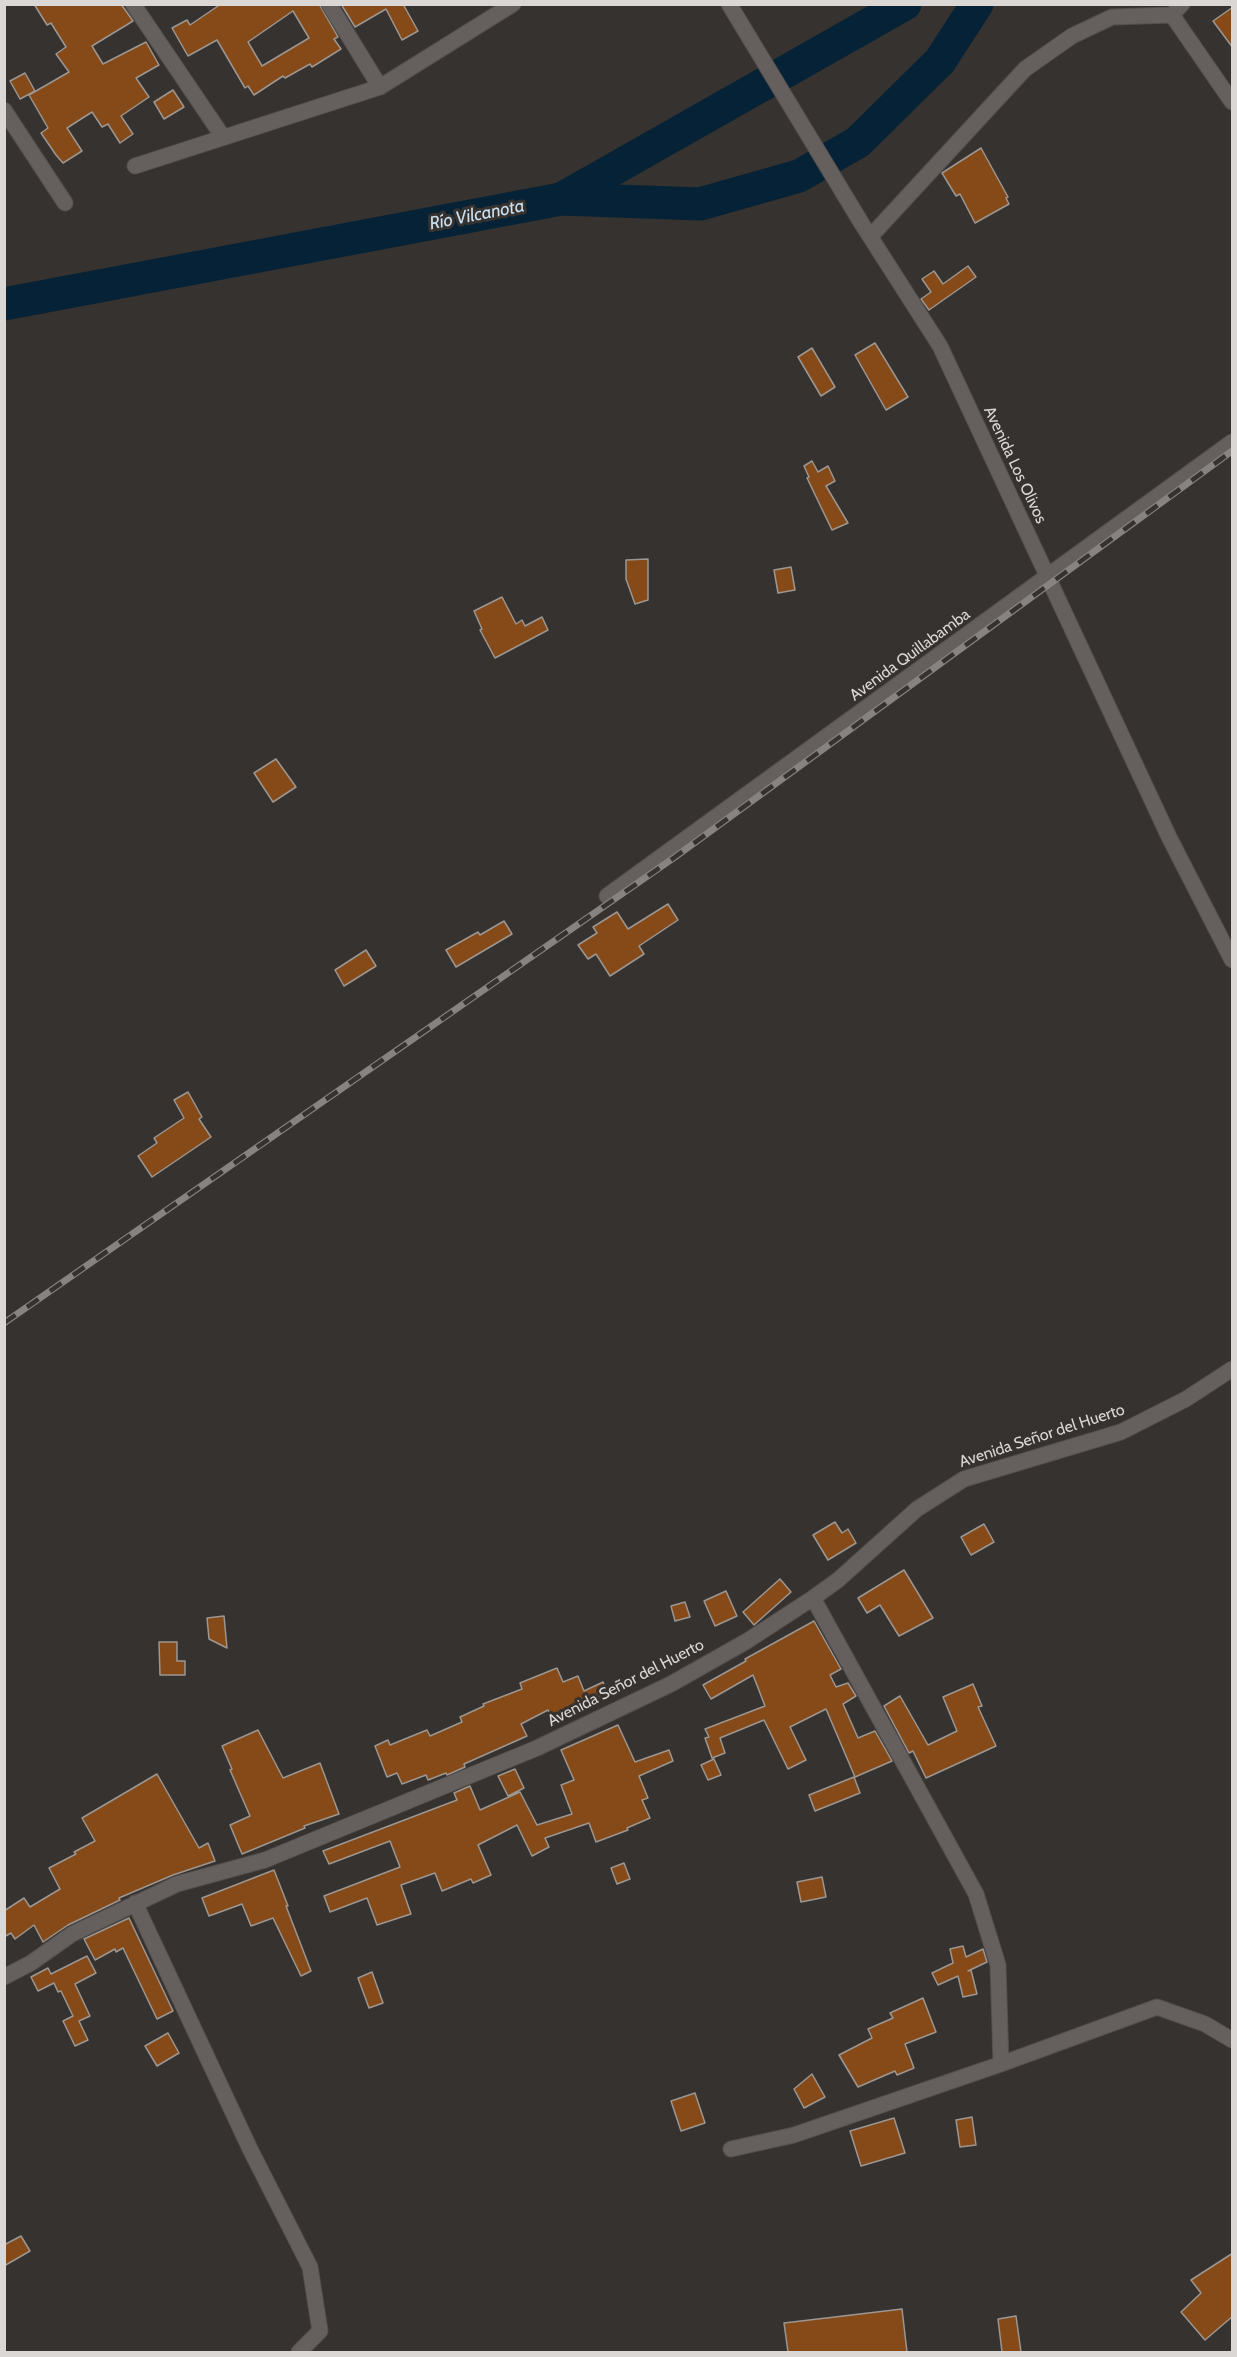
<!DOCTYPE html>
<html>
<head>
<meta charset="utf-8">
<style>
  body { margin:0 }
  #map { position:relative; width:1237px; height:2357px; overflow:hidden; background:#36322f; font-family:Cabin,sans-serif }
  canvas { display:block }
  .frame { position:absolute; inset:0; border:6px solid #dad7d5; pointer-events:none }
</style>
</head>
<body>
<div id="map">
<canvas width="1237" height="2357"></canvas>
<div class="frame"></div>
</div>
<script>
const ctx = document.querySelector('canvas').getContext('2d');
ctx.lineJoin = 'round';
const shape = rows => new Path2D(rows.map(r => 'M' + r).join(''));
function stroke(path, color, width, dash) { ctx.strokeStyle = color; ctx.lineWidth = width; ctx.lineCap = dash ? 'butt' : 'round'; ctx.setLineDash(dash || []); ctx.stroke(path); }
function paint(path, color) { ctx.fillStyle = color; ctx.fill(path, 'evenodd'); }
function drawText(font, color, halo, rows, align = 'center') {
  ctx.font = font + ' Cabin,sans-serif'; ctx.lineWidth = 6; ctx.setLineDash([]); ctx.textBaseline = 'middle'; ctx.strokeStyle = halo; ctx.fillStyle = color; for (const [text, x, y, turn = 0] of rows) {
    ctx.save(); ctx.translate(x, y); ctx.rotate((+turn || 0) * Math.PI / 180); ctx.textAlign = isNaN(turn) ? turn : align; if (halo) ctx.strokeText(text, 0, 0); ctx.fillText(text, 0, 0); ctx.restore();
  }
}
const river = shape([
  [561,199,700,204,799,176,858,142,940,61,977,4],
  [4,304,561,199,905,4]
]);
const building = shape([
  [34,4,121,4,133,21,92,46,103,64,146,42,159,65,136,78,149,97,121,116,133,134,120,143,108,124,102,127,92,112,67,128,82,151,63,163,56,155,41,133,48,128,29,95,69,72,56,54,66,47,51,23,47,25,34,4],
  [221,4,319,4,338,37,334,39,341,49,312,67,310,64,285,78,283,76,254,95,248,86,245,88,217,40,188,56,172,28,187,20,190,25,221,4],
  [293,11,309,38,262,66,248,42,293,11],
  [341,4,403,4,418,31,402,40,386,9,355,27,341,4],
  [1233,7,1233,48,1213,21,1233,7],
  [25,73,35,91,20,99,10,81,25,73],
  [173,90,184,107,164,119,154,102,173,90],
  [981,148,1008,197,1006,198,1009,204,975,223,960,194,956,196,942,173,981,148],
  [968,266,976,277,929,310,921,299,931,292,922,279,934,271,943,284,968,266],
  [875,343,908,397,886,410,855,355,875,343],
  [812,348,835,387,821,396,798,357,812,348],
  [812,461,818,472,828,466,835,481,826,486,848,523,832,530,807,478,809,477,804,466,812,461],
  [648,559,648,600,635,604,626,579,626,560,648,559],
  [791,567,795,590,778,593,774,570,791,567],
  [502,597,516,624,522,620,525,626,542,617,548,630,495,658,480,630,482,629,474,611,502,597],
  [276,759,296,787,273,802,254,773,276,759],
  [668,904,678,920,639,946,644,954,610,976,596,954,588,959,578,945,597,933,593,927,617,912,628,929,668,904],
  [504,921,512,934,456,967,446,950,478,932,480,935,504,921],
  [366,950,376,966,344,986,335,970,366,950],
  [188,1092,202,1117,199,1119,211,1137,152,1177,138,1156,157,1143,154,1138,184,1118,174,1100,188,1092],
  [835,1522,842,1533,848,1529,856,1543,828,1560,813,1535,835,1522],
  [984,1524,994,1542,971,1555,961,1537,984,1524],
  [904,1570,933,1618,899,1636,880,1605,867,1613,858,1598,904,1570],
  [780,1579,791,1592,754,1625,743,1612,780,1579],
  [726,1591,737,1616,715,1626,704,1601,726,1591],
  [685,1602,690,1617,675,1621,671,1606,685,1602],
  [224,1616,227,1648,209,1639,207,1618,224,1616],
  [814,1621,841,1669,830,1675,836,1687,848,1683,856,1696,843,1704,858,1738,875,1731,892,1761,855,1777,826,1709,790,1727,806,1760,788,1769,764,1720,720,1738,725,1753,712,1758,705,1738,709,1737,705,1729,765,1706,753,1675,711,1699,703,1685,746,1661,745,1659,814,1621],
  [159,1642,177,1642,177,1661,185,1661,185,1675,160,1675,159,1642],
  [557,1668,563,1682,578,1676,584,1691,603,1682,610,1697,554,1723,548,1710,521,1724,527,1736,464,1764,465,1767,447,1775,446,1773,428,1780,426,1775,402,1784,397,1773,387,1777,375,1746,388,1740,390,1745,427,1730,430,1736,462,1722,460,1717,484,1706,483,1704,522,1689,520,1683,557,1668],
  [973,1684,982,1706,978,1707,996,1746,926,1778,913,1751,909,1753,884,1706,900,1696,928,1745,957,1731,943,1697,973,1684],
  [618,1725,635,1762,669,1750,673,1761,639,1776,648,1798,642,1800,650,1818,627,1828,628,1830,596,1842,589,1823,545,1838,549,1847,532,1856,517,1825,478,1845,491,1875,473,1883,471,1879,442,1891,435,1873,401,1885,411,1914,377,1925,367,1898,330,1912,324,1896,400,1867,390,1841,329,1864,323,1851,457,1800,454,1793,470,1786,480,1810,520,1792,537,1825,572,1814,561,1785,574,1780,561,1750,618,1725],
  [258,1730,283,1778,320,1763,339,1814,304,1826,305,1828,242,1854,230,1825,250,1816,230,1770,232,1769,222,1746,258,1730],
  [714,1759,721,1775,708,1780,701,1765,714,1759],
  [515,1769,524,1788,508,1796,498,1776,515,1769],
  [157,1774,199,1848,208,1843,215,1861,173,1875,119,1898,120,1900,68,1925,43,1942,34,1925,15,1939,11,1933,4,1937,4,1911,24,1898,30,1907,60,1889,49,1868,76,1854,74,1852,95,1841,82,1818,157,1774],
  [854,1777,860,1793,815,1811,809,1795,854,1777],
  [624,1863,630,1879,617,1884,611,1868,624,1863],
  [274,1870,288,1906,286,1906,311,1971,301,1976,273,1918,251,1926,242,1904,209,1916,202,1898,274,1870],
  [822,1877,826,1897,801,1902,797,1882,822,1877],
  [129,1918,173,2011,157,2019,123,1948,116,1952,115,1949,95,1960,84,1939,129,1918],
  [963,1946,966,1957,983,1949,987,1962,968,1971,971,1970,977,1994,963,1997,958,1976,938,1985,932,1973,953,1963,950,1949,963,1946],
  [87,1956,96,1973,75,1984,90,2016,79,2021,88,2040,75,2046,63,2021,73,2016,61,1991,58,1992,54,1983,38,1991,31,1977,48,1968,51,1974,87,1956],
  [372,1972,383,2003,369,2008,358,1978,372,1972],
  [923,1998,936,2032,905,2044,914,2068,897,2075,895,2071,858,2087,839,2055,872,2038,868,2029,893,2018,890,2013,923,1998],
  [168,2033,179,2053,157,2066,145,2046,168,2033],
  [812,2074,825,2097,804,2108,794,2089,812,2074],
  [695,2093,705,2123,681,2131,671,2101,695,2093],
  [972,2117,976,2145,960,2147,956,2120,972,2117],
  [894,2118,905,2153,861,2166,850,2131,894,2118],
  [21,2236,30,2251,4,2266,4,2245,21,2236],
  [1233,2253,1233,2316,1205,2340,1181,2312,1201,2293,1191,2280,1233,2253],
  [902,2309,907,2352,788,2352,784,2323,902,2309],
  [1016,2316,1021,2352,1002,2352,998,2319,1016,2316]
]);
const street = shape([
  [133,4,223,137],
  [329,4,380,87],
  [729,4,862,224,940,346,1169,837,1232,960],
  [1172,15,1232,102],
  [4,110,65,203],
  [135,166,380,87,513,4],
  [870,237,1025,69,1072,36,1112,17,1172,15,1182,4],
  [607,896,1232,442],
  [813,1598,976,1894,998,1965,1001,2064],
  [135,1903,250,2149,310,2267,320,2331,299,2352],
  [4,1977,31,1963,72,1934,177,1884,265,1860,537,1748,671,1684,747,1641,813,1598,838,1580,917,1509,964,1479,1121,1432,1186,1399,1232,1369],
  [731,2149,794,2135,1001,2064,1157,2007,1205,2024,1232,2040]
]);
const rail = shape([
  [4,1323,675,857,1232,451]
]);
const streetNames = [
  ["Avenida Los Olivos",1015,465,65],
  ["Avenida Quillabamba",910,655,-36],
  ["Avenida Señor del Huerto",1042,1436,-18],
  ["Avenida Señor del Huerto",626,1683,-27]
];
const waterNames = [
  ["Río Vilcanota",477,215,-11]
];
stroke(river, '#052236', 33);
paint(building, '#854a17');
stroke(building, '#9c9793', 1.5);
stroke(street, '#534f4c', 17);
stroke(street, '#65605d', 15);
stroke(rail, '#868380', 7);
stroke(rail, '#36322f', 4.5, [14]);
drawText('16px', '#dad7d5', '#36322f', streetNames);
drawText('italic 18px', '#cbe0f0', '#36322f', waterNames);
</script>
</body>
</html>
